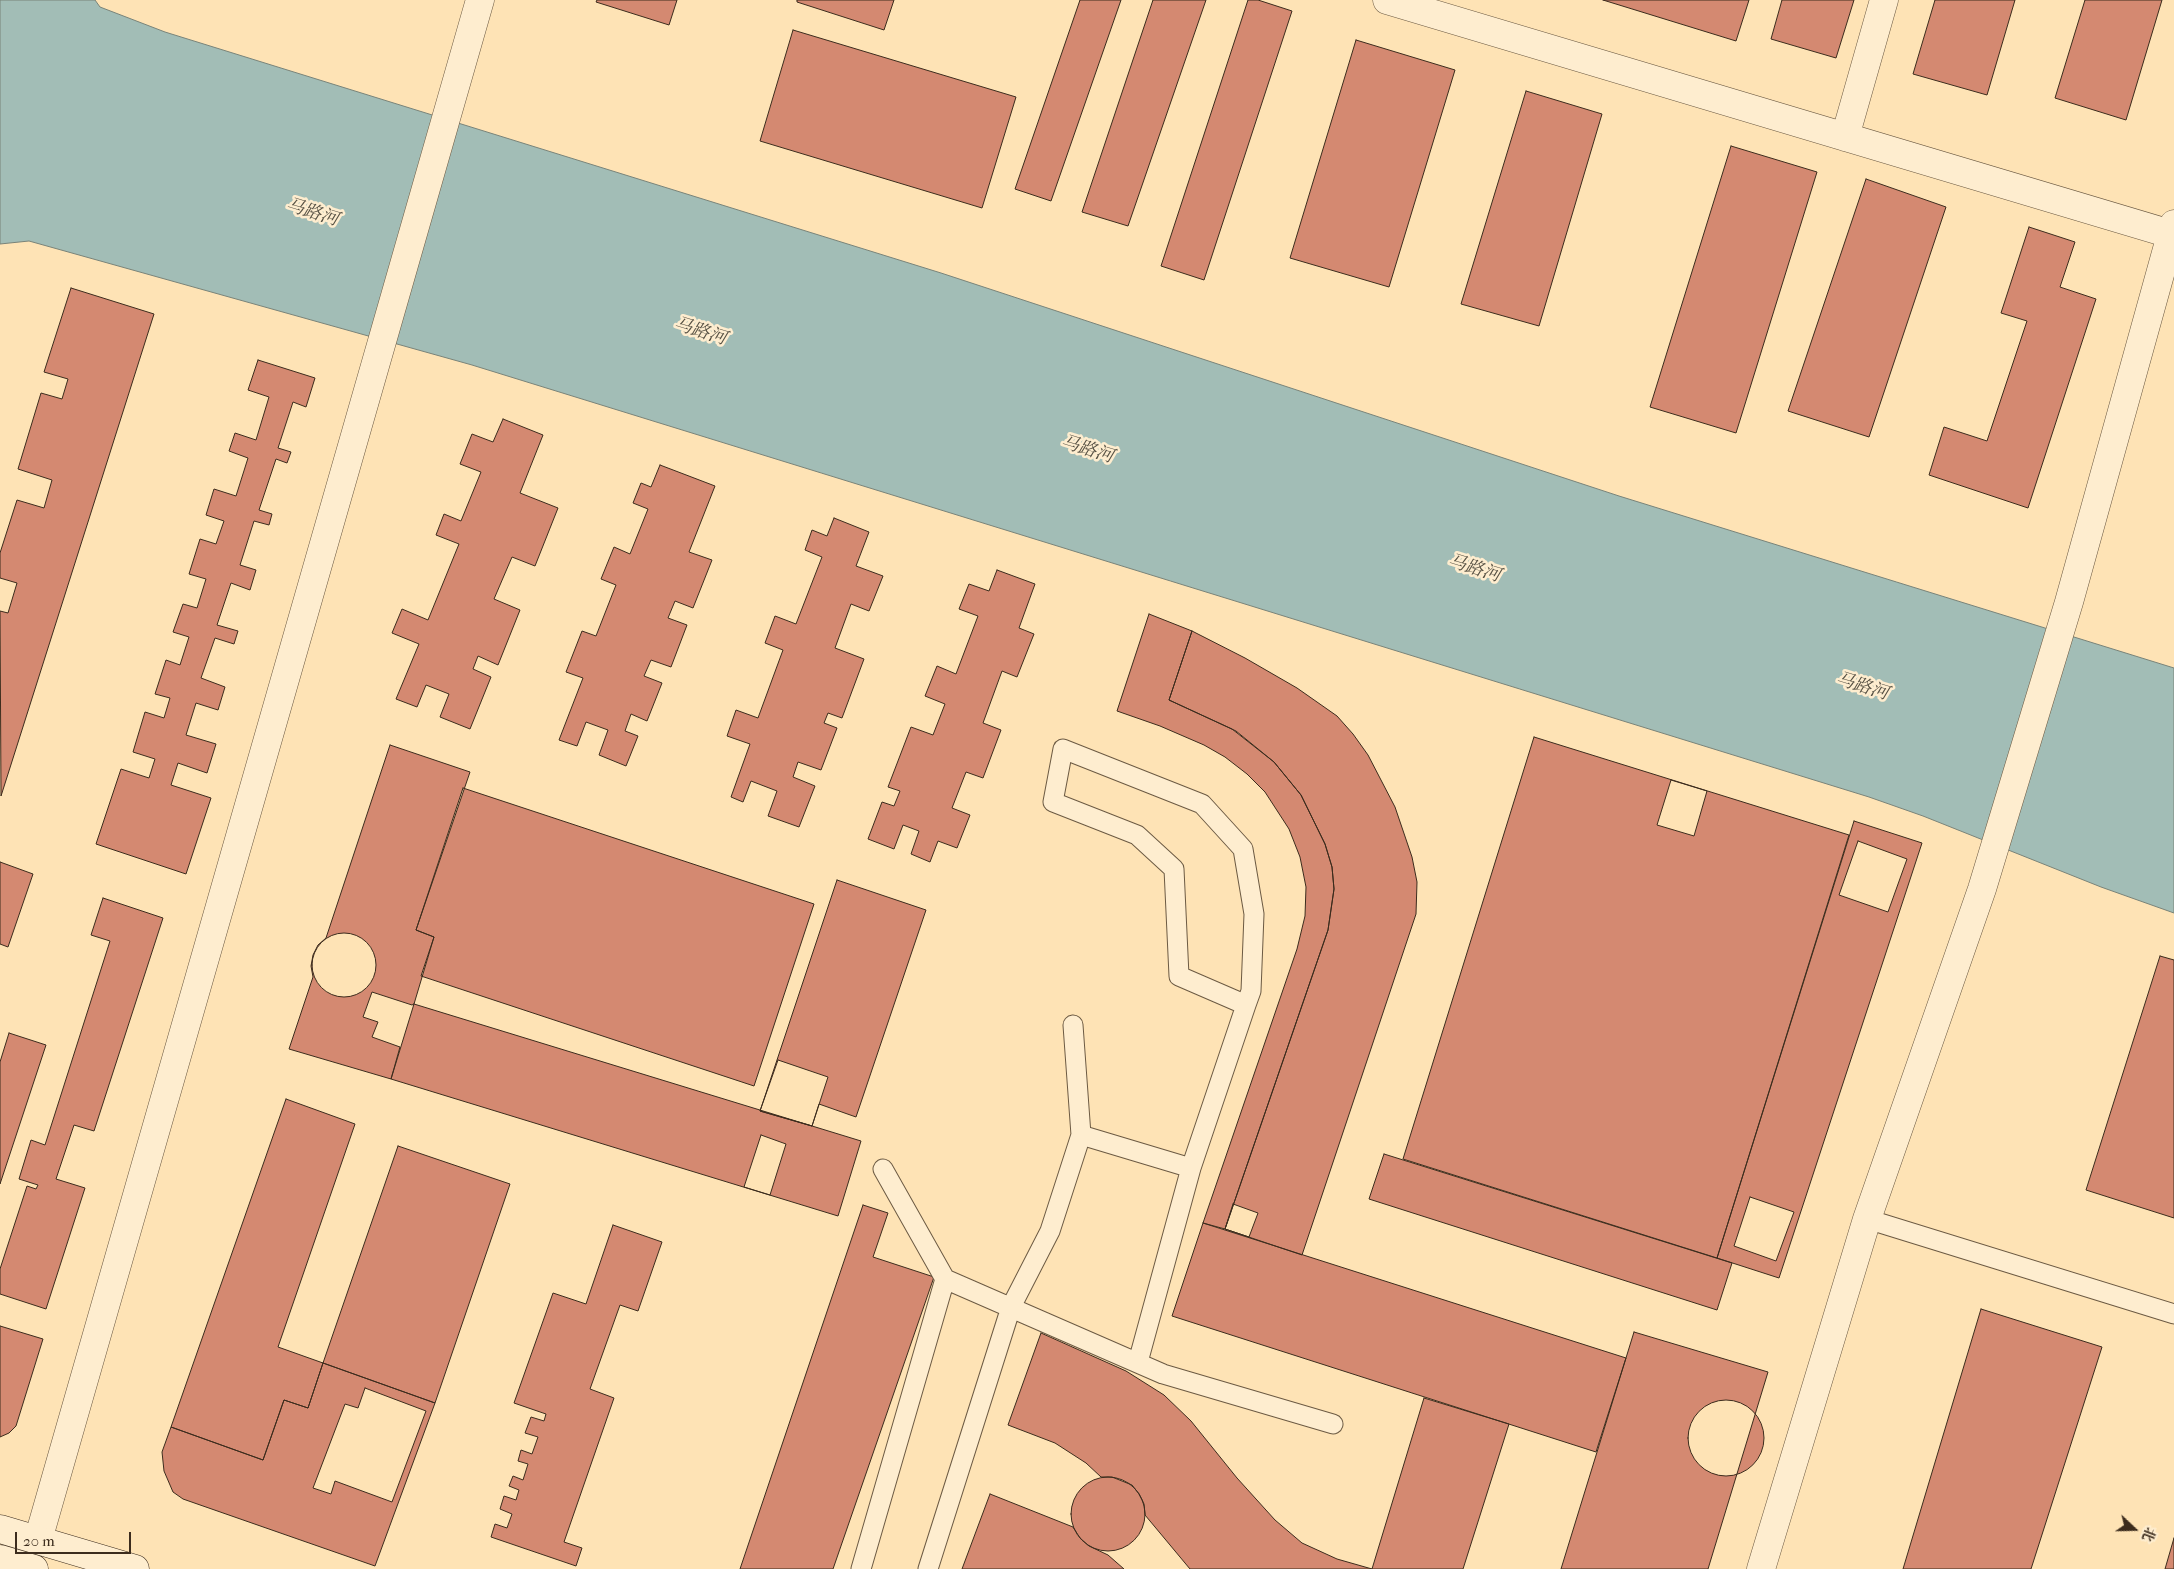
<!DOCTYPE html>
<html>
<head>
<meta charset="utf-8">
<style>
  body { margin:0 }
  #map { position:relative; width:2174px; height:1569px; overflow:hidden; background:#fee3b5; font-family:"IM FELL French Canon","Noto Serif SC",serif }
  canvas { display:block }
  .north { position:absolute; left:2109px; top:1504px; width:50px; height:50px; -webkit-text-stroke:4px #feedcf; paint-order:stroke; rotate:111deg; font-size:14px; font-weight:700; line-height:20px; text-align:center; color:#3c2c1d }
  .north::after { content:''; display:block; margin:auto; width:18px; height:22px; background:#3c2c1d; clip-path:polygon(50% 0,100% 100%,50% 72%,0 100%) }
  .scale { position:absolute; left:15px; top:1532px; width:116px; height:22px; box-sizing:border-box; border:2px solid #3c2c1d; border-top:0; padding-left:6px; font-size:15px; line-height:18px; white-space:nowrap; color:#3c2c1d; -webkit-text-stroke:4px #feedcf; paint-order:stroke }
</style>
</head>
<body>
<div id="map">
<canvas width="2174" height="1569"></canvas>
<div class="north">北</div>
<div class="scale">20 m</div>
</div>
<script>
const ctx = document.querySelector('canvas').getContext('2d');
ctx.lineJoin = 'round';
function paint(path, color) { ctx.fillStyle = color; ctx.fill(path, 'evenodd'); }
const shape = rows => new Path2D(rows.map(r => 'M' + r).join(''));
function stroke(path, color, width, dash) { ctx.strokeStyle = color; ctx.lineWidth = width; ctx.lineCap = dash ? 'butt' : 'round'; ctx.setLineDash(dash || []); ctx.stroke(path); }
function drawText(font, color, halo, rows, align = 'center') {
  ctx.font = font + ' "IM FELL French Canon","Noto Serif SC",serif'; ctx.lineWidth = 5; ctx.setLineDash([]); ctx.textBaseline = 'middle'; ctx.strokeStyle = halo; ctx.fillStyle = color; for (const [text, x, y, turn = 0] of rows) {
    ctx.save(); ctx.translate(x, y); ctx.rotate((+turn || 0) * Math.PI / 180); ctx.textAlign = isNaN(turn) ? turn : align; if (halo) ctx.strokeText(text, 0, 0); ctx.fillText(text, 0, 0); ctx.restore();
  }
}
const water = shape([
  [0,0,95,0,100,7,165,32,941,273,1619,496,2174,668,2174,913,2101,887,1923,816,1869,797,472,365,29,241,0,244,0,0]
]);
const building = shape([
  [597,0,677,0,669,25,596,2,597,0],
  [797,0,894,0,884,30,797,2,797,0],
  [1080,0,1121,0,1051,201,1015,189,1080,0],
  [1153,0,1206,0,1128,226,1082,212,1153,0],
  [1248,0,1258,0,1292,11,1204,280,1161,266,1248,0],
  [1603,0,1749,0,1736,41,1603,0],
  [1782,0,1854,0,1836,58,1771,39,1782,0],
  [1935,0,2015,0,1987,95,1913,74,1935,0],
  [2085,0,2162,0,2126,120,2055,98,2085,0],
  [793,30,1016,97,982,208,760,141,793,30],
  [1356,40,1455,70,1389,287,1290,258,1356,40],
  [1526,91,1602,114,1539,326,1461,304,1526,91],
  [1731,146,1817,172,1736,433,1650,407,1731,146],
  [1866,179,1946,207,1869,437,1788,411,1866,179],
  [2029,227,2075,242,2060,287,2096,299,2028,508,1929,475,1944,427,1987,441,2027,321,2001,313,2029,227],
  [71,288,154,314,1,796,0,611,8,613,17,583,0,578,0,553,17,500,44,508,52,480,18,469,41,393,62,399,68,379,44,372,71,288],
  [258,360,315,378,306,407,293,402,278,448,291,452,287,463,276,459,259,510,272,514,269,525,254,521,240,565,256,570,250,590,231,583,217,625,238,631,234,644,215,638,201,678,225,687,218,710,196,703,186,735,216,744,207,773,178,763,171,785,211,798,186,874,96,844,121,769,149,778,155,759,133,752,145,712,164,718,170,698,155,694,166,660,180,665,189,637,173,632,183,604,197,608,206,579,189,574,200,539,216,544,224,521,206,515,214,489,236,496,248,458,229,451,235,433,256,440,269,397,248,390,258,360],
  [503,419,543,435,520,493,558,508,535,566,512,557,494,599,520,610,498,665,478,656,473,669,491,677,470,729,440,717,449,694,426,685,417,707,396,699,419,644,392,633,402,609,428,620,459,544,436,535,444,514,461,521,481,472,460,464,472,434,493,442,503,419],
  [660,465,715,486,689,552,712,560,693,608,675,601,668,618,687,625,671,667,651,660,644,676,662,683,647,721,631,714,625,731,638,736,626,766,599,755,608,730,586,722,577,746,559,740,583,678,566,672,582,631,596,636,616,585,601,579,614,547,630,554,648,509,633,503,641,483,651,487,660,465],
  [834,518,869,532,856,566,883,576,869,611,851,604,835,648,864,659,842,718,828,713,824,723,837,728,821,770,798,762,793,777,815,786,799,827,768,816,777,791,751,781,743,802,731,797,750,744,727,736,736,710,758,718,783,650,765,643,775,616,796,624,822,557,805,550,812,530,827,536,834,518],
  [997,570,1035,584,1019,628,1034,634,1017,677,1002,671,983,723,1001,730,983,778,966,772,952,808,970,815,957,848,938,841,930,862,911,854,919,831,903,825,894,849,868,839,882,802,894,806,900,791,888,787,911,727,933,735,945,704,925,696,937,666,956,674,978,616,959,609,969,584,989,591,997,570],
  [1149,614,1192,631,1169,700,1232,729,1274,762,1301,795,1325,844,1332,867,1334,889,1328,930,1225,1229,1203,1223,1297,949,1305,916,1306,887,1300,857,1289,829,1265,792,1247,774,1225,757,1204,745,1160,726,1117,711,1149,614],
  [1192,631,1245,658,1297,688,1337,716,1353,734,1368,755,1395,807,1412,857,1417,882,1416,914,1302,1255,1225,1229,1328,930,1334,889,1332,867,1325,844,1301,795,1274,762,1236,731,1169,700,1192,631],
  [1534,737,1849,835,1717,1258,1403,1159,1534,737],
  [390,745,470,772,416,930,434,937,414,1004,412,1005,372,992,363,1017,378,1022,372,1037,400,1047,391,1079,289,1049,313,977,311,966,313,955,318,945,326,938,390,745],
  [1671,780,1707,791,1694,836,1657,825,1671,780],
  [463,788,814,904,754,1086,421,976,434,937,416,930,463,788],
  [1854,821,1922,843,1779,1278,1717,1258,1854,821],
  [1858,841,1907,859,1888,912,1839,895,1858,841],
  [0,862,33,874,8,947,0,944,0,862],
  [837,880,926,910,856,1117,819,1104,812,1126,760,1111,837,880],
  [103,898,163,918,94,1131,74,1125,56,1179,85,1188,46,1309,0,1294,0,1269,27,1186,36,1189,38,1185,19,1179,31,1140,45,1145,110,941,91,935,103,898],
  '312 965a32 32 0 1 1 64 0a32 32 0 1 1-64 0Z',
  [2160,956,2174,960,2174,1218,2086,1190,2160,956],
  [414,1004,861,1141,838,1216,391,1079,414,1004],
  [9,1033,46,1045,0,1184,0,1062,9,1033],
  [778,1060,828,1077,812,1126,760,1111,778,1060],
  [286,1099,355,1124,278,1347,323,1363,308,1408,284,1400,263,1460,171,1427,286,1099],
  [761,1135,786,1144,770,1195,744,1187,761,1135],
  [398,1146,510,1184,435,1403,323,1363,398,1146],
  [1384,1154,1732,1263,1717,1310,1369,1199,1384,1154],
  [1750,1197,1794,1212,1776,1261,1734,1246,1750,1197],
  [1233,1204,1258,1213,1249,1237,1225,1229,1233,1204],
  [863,1205,888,1213,873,1257,934,1277,833,1569,740,1569,863,1205],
  [1203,1223,1626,1358,1596,1452,1172,1316,1203,1223],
  [613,1225,662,1242,638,1311,620,1305,590,1389,614,1398,564,1542,582,1548,576,1566,491,1537,495,1524,507,1528,512,1514,500,1509,504,1496,516,1500,519,1490,509,1486,513,1476,523,1480,528,1464,518,1461,521,1450,532,1454,538,1437,525,1433,531,1417,544,1421,546,1414,514,1403,553,1293,586,1304,613,1225],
  [1981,1309,2102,1347,2031,1569,1903,1569,1981,1309],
  [0,1326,43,1339,16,1426,9,1433,0,1437,0,1326],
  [1634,1332,1768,1372,1708,1569,1561,1569,1634,1332],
  [1041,1333,1126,1371,1164,1395,1191,1421,1237,1478,1275,1520,1302,1543,1337,1559,1372,1569,1190,1569,1145,1515,1144,1504,1139,1494,1132,1485,1112,1477,1101,1477,1086,1463,1055,1443,1008,1425,1041,1333],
  [323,1363,435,1403,375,1566,183,1499,173,1492,164,1471,162,1452,171,1427,263,1460,284,1400,308,1408,323,1363],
  [365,1388,426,1411,392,1502,335,1481,331,1494,313,1488,345,1404,358,1408,365,1388],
  [1424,1398,1509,1424,1463,1569,1372,1569,1424,1398],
  '1688 1438a38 38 0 1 1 76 0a38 38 0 1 1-76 0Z',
  '1071 1514a37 37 0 1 1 74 0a37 37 0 1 1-74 0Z',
  [990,1494,1073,1527,1080,1538,1089,1546,1108,1555,1124,1569,962,1569,990,1494],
  [2174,1538,2174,1569,2165,1569,2174,1538]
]);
const service = shape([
  [1081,1135,1191,1168],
  [883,1169,945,1279,1163,1374,1333,1424],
  [1867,1219,2174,1314],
  [1138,1362,1191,1168,1246,1005,1251,991,1254,914,1243,849,1202,804,1063,749,1053,802,1137,835,1174,869,1179,976,1246,1005],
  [861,1569,945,1279],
  [928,1569,1011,1307,1050,1231,1081,1135,1073,1025]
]);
const minor = shape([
  [1387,0,2174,235],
  [1845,137,1884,0]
]);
const tertiary = shape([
  [38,1540,480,0],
  [1761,1569,1867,1219,1982,889,2069,602,2174,224]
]);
const secondary = shape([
  [0,1529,135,1569],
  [0,1559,34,1569]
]);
const waterNames = [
  ["马路河",312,213,17],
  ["马路河",700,332,17],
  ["马路河",1087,450,17],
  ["马路河",1474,569,17],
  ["马路河",1862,687,17]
];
paint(water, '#a2bdb6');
stroke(water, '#798379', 1);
paint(building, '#d48971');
stroke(building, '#3c2c1d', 1);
stroke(service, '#6c5a43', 21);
stroke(minor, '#6c5a43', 29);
stroke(tertiary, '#6c5a43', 29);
stroke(secondary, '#3c2c1d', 29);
stroke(service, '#feedcf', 19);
stroke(minor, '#feedcf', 28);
stroke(tertiary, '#feedcf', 28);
stroke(secondary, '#feedcf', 28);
drawText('italic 18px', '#565043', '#feedcf', waterNames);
</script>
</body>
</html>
